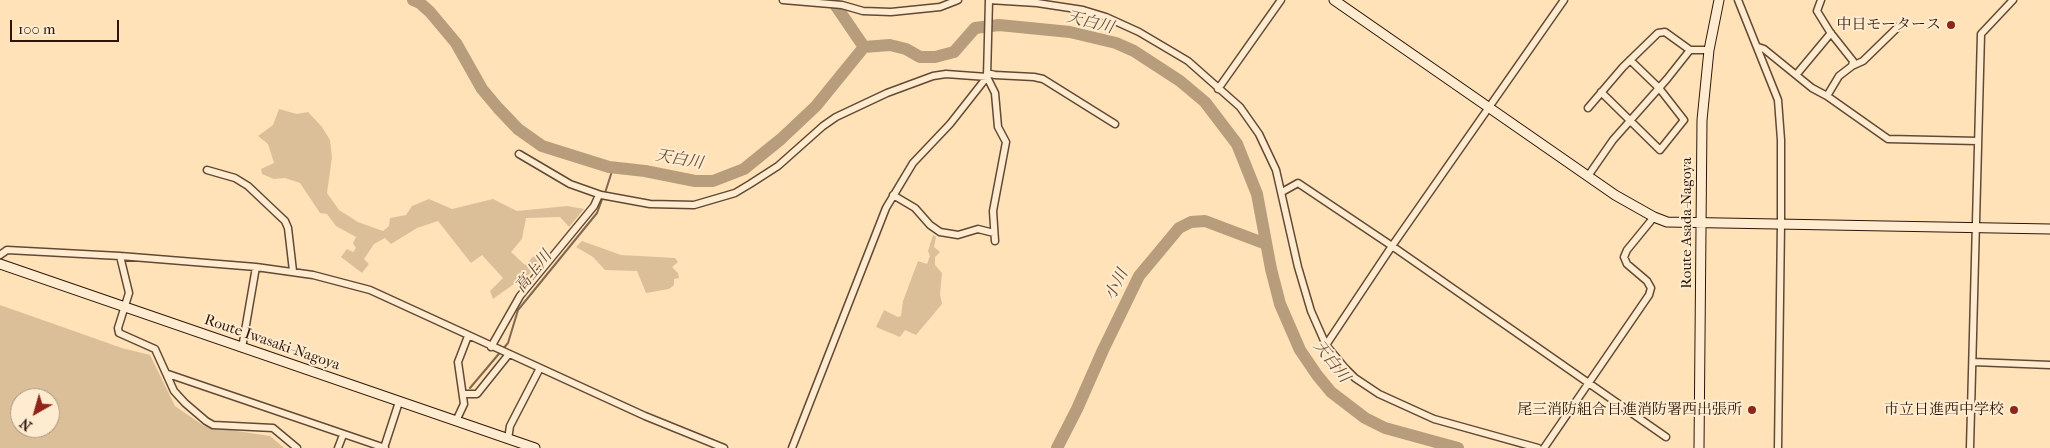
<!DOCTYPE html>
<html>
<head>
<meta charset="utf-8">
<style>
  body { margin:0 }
  #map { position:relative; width:2050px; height:448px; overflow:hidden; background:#ffe2b7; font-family:"IM FELL French Canon",serif }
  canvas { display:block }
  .north { position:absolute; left:10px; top:388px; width:50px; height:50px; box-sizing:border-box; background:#ffecd0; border:1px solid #ab9680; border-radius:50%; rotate:218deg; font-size:14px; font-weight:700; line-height:20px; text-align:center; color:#2d1608 }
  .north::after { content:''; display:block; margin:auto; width:18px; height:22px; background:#8f2418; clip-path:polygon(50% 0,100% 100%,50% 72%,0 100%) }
  .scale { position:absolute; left:10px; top:20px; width:109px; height:22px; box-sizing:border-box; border:2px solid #2d1608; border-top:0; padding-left:6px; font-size:15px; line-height:18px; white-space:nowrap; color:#2d1608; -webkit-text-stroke:4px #ffecd0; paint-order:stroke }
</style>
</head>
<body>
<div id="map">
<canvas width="2050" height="448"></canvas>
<div class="north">N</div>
<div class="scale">100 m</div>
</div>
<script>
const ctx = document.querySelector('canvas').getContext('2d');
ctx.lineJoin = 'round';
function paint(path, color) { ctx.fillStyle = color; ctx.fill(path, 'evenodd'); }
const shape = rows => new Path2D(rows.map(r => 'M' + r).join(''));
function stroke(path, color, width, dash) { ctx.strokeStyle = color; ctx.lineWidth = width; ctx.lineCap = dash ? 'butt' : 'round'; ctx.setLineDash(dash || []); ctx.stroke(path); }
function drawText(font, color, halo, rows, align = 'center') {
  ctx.font = font + ' "IM FELL French Canon","Noto Serif JP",serif'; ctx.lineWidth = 4; ctx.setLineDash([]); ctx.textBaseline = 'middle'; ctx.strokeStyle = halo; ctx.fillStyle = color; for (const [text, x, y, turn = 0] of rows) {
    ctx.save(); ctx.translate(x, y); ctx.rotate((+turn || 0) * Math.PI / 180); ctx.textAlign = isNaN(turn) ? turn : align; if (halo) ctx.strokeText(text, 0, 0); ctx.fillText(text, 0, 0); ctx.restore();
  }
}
const green = shape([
  [279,109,297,114,308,112,322,127,330,140,332,157,327,193,339,210,358,222,383,231,389,226,390,218,406,215,412,206,429,199,452,209,493,199,517,211,567,206,584,209,569,227,560,217,526,218,522,239,511,252,525,265,541,249,546,254,521,284,514,284,493,299,490,291,503,278,482,255,471,263,438,221,417,228,391,244,385,238,374,244,364,259,369,264,362,273,341,257,347,249,353,252,356,248,353,243,356,237,336,226,327,214,320,213,300,183,285,178,274,179,262,174,261,169,274,163,268,144,258,136,273,125],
  [933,235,936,237,934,247,940,252,935,257,935,265,942,273,940,294,942,304,916,335,905,330,900,337,876,327,884,310,898,317,901,316,903,301,918,261,927,264,930,256,928,251],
  [582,241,621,255,675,258,678,262,672,267,678,273,679,278,674,279,674,285,669,289,646,293,637,271,605,270,593,257,576,247],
  [0,305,122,348,150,355,175,406,204,426,270,436,284,448,0,448],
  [20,398,50,398,50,428,20,428]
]);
const stream = shape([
  [605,193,613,168],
  [470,388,508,343,518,310,597,213,603,197]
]);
const river = shape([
  [413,0,420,3,430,12,456,43,482,89,498,108,518,129,542,146,609,167,645,171,695,181,713,181,744,169,781,139,816,106,864,47,890,45,906,49,920,57,935,57,954,52,975,28,999,25,1070,32,1116,43,1134,51,1180,81,1205,102,1237,144,1257,194,1271,269,1280,304,1300,350,1317,375,1331,392,1365,418,1385,428,1458,448],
  [832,0,864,47],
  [1057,448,1077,409,1103,350,1139,276,1179,228,1191,222,1205,221,1266,244]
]);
const street = shape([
  [783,0,842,5,863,11,891,12,940,7,958,0],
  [989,0,1037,3,1083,10,1106,17,1139,32,1188,61,1240,107,1259,134,1276,170,1298,267,1311,311,1326,345,1345,368,1355,378,1379,394,1434,419,1538,448],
  [1738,0,1778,100,1781,140,1781,223,1778,448],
  [1821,0,1817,11,1830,32,1853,61,1852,66,1839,76,1827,96],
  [1758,47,1764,49,1812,88,1827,96,1888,139,1978,141],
  [1852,66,1863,61,1898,27],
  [987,73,995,75,1034,77,1043,79,1115,124],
  [1796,75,1831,33],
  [1218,89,1281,0],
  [1601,92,1660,150,1684,120,1659,88,1630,60],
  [1588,108,1623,67,1658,33,1665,32,1690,50,1709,50],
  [519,154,570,184,601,195,650,204,694,205,735,193,750,184,778,166,823,126,836,117,887,93,933,76,946,74,987,77,995,93,998,127,1006,142,993,211,995,241],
  [207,170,235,178,248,186,285,221,288,228,293,271],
  [1588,176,1613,140,1667,79,1690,50],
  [1282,192,1298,183,1392,246,1666,437],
  [893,195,915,208,930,225,940,232,958,235,978,229,994,233],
  [0,255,7,250,120,256,256,267,313,275,370,290,645,416,724,448],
  [120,256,129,293,118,328,119,333,155,349,174,391,185,403,206,421,213,425,273,428,297,448],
  [1326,345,1392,246,1564,0],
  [491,347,520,296,594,206,599,195],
  [242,348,256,267],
  [1973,362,2050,365],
  [168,374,385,448],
  [463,394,477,394,509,354],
  [456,421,464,404,458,362,468,336],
  [508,439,510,426,540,368],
  [338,448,343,435],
  [384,448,399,402],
  [792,448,886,208,913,163,950,124,987,77,989,0],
  [1544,448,1649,295,1651,288,1647,281,1627,264,1624,257,1627,250,1654,217],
  [1970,448,1981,34,2013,0]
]);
const secondary = shape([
  [1334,0,1615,195,1654,217,1667,222,2050,229],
  [0,264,535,448],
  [1699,448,1702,120,1709,50,1719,0]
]);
const markers = [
  [1951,25,5,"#8f2418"],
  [1752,410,5,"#8f2418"],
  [2014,410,5,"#8f2418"]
];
const poiNames = [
  ["中日モータース",1941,25],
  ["尾三消防組合日進消防署西出張所",1742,410],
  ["市立日進西中学校",2004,410]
];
const streetNames = [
  ["Route Asada-Nagoya",1687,223,-90],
  ["Route Iwasaki-Nagoya",272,343,19]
];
const waterNames = [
  ["天白川",1090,23,14],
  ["天白川",679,160,10],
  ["高上川",534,272,-51],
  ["小川",1117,285,-63],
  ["天白川",1331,362,52]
];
paint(green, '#dbbf99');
stroke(stream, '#80674e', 2);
stroke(river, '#b89d7c', 12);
stroke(street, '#624934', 9);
stroke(secondary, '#2d1608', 11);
stroke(street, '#ffecd0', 6);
stroke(secondary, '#ffecd0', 9);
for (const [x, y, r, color] of markers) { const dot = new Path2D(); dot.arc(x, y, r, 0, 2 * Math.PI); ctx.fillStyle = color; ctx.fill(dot); stroke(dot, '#ffecd0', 2); }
drawText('15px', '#2d1608', '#ffecd0', poiNames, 'right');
drawText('15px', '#2d1608', '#ffecd0', streetNames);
drawText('italic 16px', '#654c36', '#ffecd0', waterNames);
</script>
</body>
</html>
